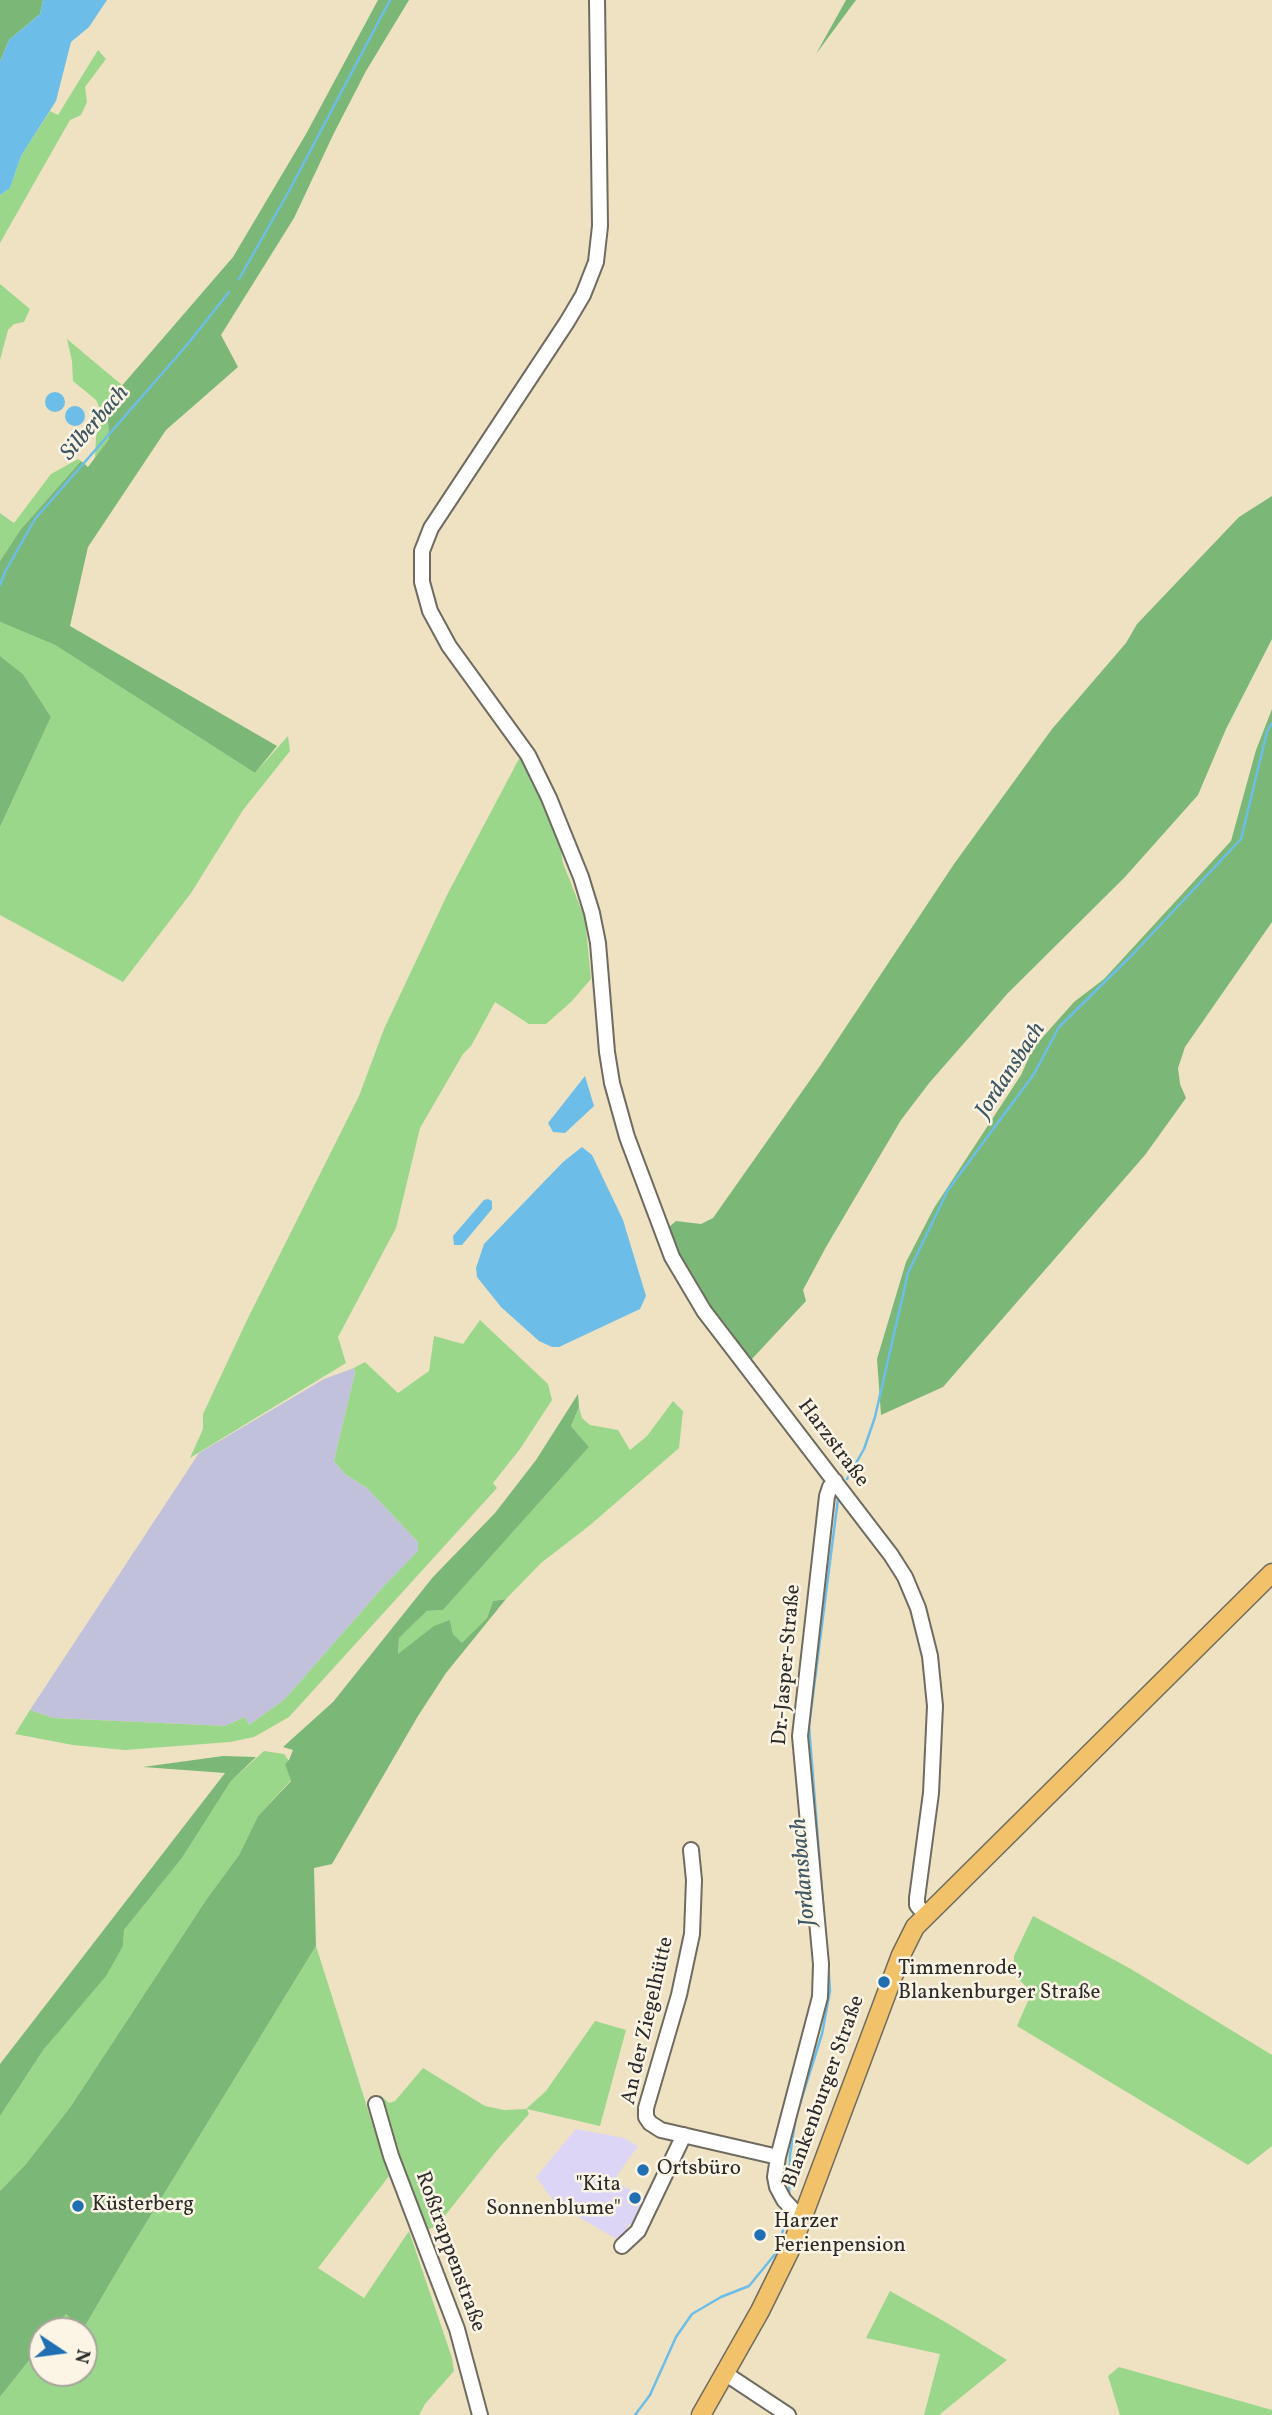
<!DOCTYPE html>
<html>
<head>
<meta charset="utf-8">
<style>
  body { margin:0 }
  #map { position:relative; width:1272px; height:2415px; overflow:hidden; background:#eee2c2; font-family:Vollkorn,serif }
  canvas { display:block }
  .north { position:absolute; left:28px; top:2317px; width:70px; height:70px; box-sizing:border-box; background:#fcf5e5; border:2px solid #a8a49b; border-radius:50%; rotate:103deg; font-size:19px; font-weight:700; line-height:28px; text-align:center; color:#2b2b2b }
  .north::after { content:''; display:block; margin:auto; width:24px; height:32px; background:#1f6fb2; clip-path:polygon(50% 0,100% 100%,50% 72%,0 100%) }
</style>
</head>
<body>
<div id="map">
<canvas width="1272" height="2415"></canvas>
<div class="north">N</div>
</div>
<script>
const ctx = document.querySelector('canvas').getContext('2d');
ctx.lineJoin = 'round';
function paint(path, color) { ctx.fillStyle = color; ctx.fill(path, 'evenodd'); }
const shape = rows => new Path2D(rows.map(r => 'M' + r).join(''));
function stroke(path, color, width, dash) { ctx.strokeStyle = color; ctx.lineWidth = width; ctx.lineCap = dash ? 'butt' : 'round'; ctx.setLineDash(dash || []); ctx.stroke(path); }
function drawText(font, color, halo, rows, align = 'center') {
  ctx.font = font + ' Vollkorn,serif'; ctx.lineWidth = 5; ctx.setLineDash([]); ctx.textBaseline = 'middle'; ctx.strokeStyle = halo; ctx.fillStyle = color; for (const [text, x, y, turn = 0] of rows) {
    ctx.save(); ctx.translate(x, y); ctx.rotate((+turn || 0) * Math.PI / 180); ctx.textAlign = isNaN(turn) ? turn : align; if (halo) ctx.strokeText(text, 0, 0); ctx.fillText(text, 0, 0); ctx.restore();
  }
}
const built = shape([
  [576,2129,624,2138,638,2146,613,2181,646,2198,634,2225,629,2224,620,2241,556,2204,536,2177]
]);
const industrial = shape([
  [354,1368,355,1373,334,1461,345,1474,367,1488,418,1542,418,1551,384,1586,284,1700,249,1725,245,1717,225,1726,53,1718,30,1710,199,1453,324,1379]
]);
const green = shape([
  [98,50,106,59,85,87,87,102,81,115,70,120,0,243,0,195,10,188,21,156,50,111,58,115],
  [0,284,30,309,24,322,14,324,8,330,0,360],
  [67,339,123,386,107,403,109,439,95,458,96,437,101,411,96,400,73,381,72,361],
  [78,459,81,461,21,529,0,561,0,513,14,523,51,474],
  [0,622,55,645,255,773,288,736,290,751,243,810,191,893,123,982,0,915,0,827,51,717,23,674,0,656],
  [521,755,544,800,559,839,563,863,585,919,591,979,571,1002,546,1024,529,1024,495,1002,471,1046,463,1054,420,1128,396,1228,338,1337,346,1363,190,1458,203,1429,203,1414,248,1318,359,1096,384,1029,448,893],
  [480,1320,548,1384,552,1400,520,1449,493,1483,497,1488,289,1717,254,1737,230,1742,125,1750,73,1745,15,1734,30,1710,53,1718,225,1726,245,1717,249,1725,284,1700,384,1586,418,1551,418,1542,367,1488,345,1474,334,1461,355,1373,354,1368,365,1362,398,1393,429,1371,434,1336,463,1344],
  [673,1401,683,1411,679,1448,589,1526,541,1563,506,1599,493,1601,487,1618,462,1644,453,1634,450,1620,398,1654,399,1638,427,1611,443,1610,589,1447,571,1426,579,1407,582,1418,590,1425,618,1430,630,1450,647,1436],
  [264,1751,284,1754,289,1761,285,1764,291,1780,258,1816,239,1855,206,1900,71,2106,26,2164,0,2191,0,2116,44,2049,123,1946,124,1930,182,1858,231,1781],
  [1033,1916,1131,1969,1272,2055,1272,2146,1248,2165,1017,2026,1032,1992,1014,1975,1014,1956],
  [316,1946,389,2176,318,2268,364,2298,409,2231,452,2358,454,2371,425,2404,419,2415,0,2415,0,2397,42,2344,42,2373,84,2373,82,2331,129,2251],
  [595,2021,626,2030,600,2126,527,2109,529,2114,497,2150,436,2227,428,2229,402,2170,380,2095,389,2103,395,2101,423,2068,485,2106,504,2110,526,2109,546,2091],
  [890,2291,947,2323,1007,2360,939,2415,924,2415,940,2354,866,2338],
  [66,2314,82,2331,53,2331],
  [1119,2367,1272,2410,1272,2415,1120,2415,1108,2376]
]);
const forest = shape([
  [0,0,43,0,40,14,9,40,0,62],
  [378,0,409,0,366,71,334,133,294,218,221,335,238,367,166,430,88,547,70,626,277,746,255,773,55,645,0,622,0,561,21,529,81,461,88,467,109,439,107,403,233,257,306,134],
  [846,0,856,0,816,54],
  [1272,496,1272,639,1226,729,1198,795,1125,877,1008,993,930,1082,901,1120,826,1247,803,1290,806,1301,751,1360,698,1292,682,1263,669,1227,676,1221,701,1224,713,1218,820,1066,954,864,1052,729,1126,643,1137,624,1239,517],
  [0,656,23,674,51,717,0,827],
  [1272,709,1272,922,1185,1047,1178,1068,1180,1084,1186,1098,1145,1155,943,1387,881,1415,877,1359,906,1262,934,1208,1021,1075,1033,1048,1074,1002,1104,979,1231,841,1256,750],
  [578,1394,579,1407,571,1426,589,1447,443,1610,427,1611,399,1638,398,1654,434,1626,450,1620,453,1634,462,1643,487,1618,493,1601,506,1599,446,1673,418,1716,332,1864,314,1868,316,1946,129,2251,82,2331,66,2314,53,2331,42,2331,42,2344,0,2397,0,2191,26,2164,71,2106,206,1900,239,1855,258,1816,291,1781,285,1764,289,1760,293,1750,283,1747,333,1702,433,1577,495,1513,536,1460],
  [223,1756,256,1757,231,1781,182,1858,124,1930,123,1946,106,1976,44,2049,0,2116,0,2064,225,1773,143,1767]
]);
const water = shape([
  [43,0,107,0,89,27,71,42,56,101,21,156,10,188,0,195,0,62,9,40,40,14],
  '45 402a10 10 0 1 1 20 0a10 10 0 1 1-20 0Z',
  '65 416a10 10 0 1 1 20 0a10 10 0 1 1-20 0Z',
  [585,1076,594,1106,565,1133,553,1132,548,1123],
  [582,1147,592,1155,623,1220,646,1296,640,1309,559,1347,552,1347,539,1341,501,1307,477,1277,476,1268,484,1244,563,1162],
  [488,1199,492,1201,492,1209,462,1245,454,1245,453,1236,484,1200]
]);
const stream = shape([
  [239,279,289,191,390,0],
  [0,585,5,572,35,519,187,345,229,292],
  [847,1479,864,1449,875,1417,908,1273,948,1190,1034,1074,1059,1027,1133,954,1241,839,1267,732,1272,723],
  [827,1955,809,1726,838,1499],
  [789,2198,790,2155,796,2116,822,2034,830,1991,828,1962],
  [781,2239,787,2212],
  [635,2415,650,2395,676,2337,692,2314,721,2297,749,2286,776,2253]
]);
const minor = shape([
  [597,0,600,226,596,262,583,295,567,322,431,528,422,551,422,582,430,611,449,646,528,755,549,798,581,877,592,913,598,943,607,1052,612,1083,627,1137,672,1257,704,1311,891,1555,905,1577,918,1608,930,1656,935,1706,931,1793,917,1898,917,1905,926,1916],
  [691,1850,694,1880,692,1934,679,1995,646,2108,646,2117,650,2123,661,2130,778,2157],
  [376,2104,391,2156,457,2329,480,2415],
  [803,2215,795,2212,784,2200,777,2187,775,2177,778,2157,820,1997,821,1964,800,1736,827,1496,830,1487,835,1481],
  [622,2246,638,2231,684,2135],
  [726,2374,788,2415]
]);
const major = shape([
  [701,2415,760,2311,791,2248,901,1955,915,1927,1272,1573]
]);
const markers = [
  [884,1982,7,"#1f6fb2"],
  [643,2170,7,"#1f6fb2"],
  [635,2198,7,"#1f6fb2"],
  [78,2206,7,"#1f6fb2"],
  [760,2235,7,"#1f6fb2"]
];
const streetNames = [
  ["Harzstraße",832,1444,53],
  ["Dr.-Jasper-Straße",788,1665,-85],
  ["An der Ziegelhütte",649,2021,-77],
  ["Blankenburger Straße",825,2092,-70],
  ["Roßtrappenstraße",449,2252,70]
];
const poiNames = [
  ["Timmenrode,",898,1970],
  ["Blankenburger Straße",898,1994],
  ["Ortsbüro",657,2170],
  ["\"Kita",621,2186,"right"],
  ["Sonnenblume\"",621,2210,"right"],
  ["Küsterberg",92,2206],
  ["Harzer",774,2223],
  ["Ferienpension",774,2247]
];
const waterNames = [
  ["Silberbach",96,424,-49],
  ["Jordansbach",1012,1071,-57],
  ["Jordansbach",805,1872,-95]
];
paint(built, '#ddd5f6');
paint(industrial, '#c2c1dc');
paint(green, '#9ad78b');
paint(forest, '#7bb877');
paint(water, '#6cbee8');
stroke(stream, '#6cbee8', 2.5);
stroke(minor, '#6f6b60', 18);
stroke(major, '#6f6b60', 21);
stroke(minor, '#fff', 14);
stroke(major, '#f2c26a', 18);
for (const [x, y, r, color] of markers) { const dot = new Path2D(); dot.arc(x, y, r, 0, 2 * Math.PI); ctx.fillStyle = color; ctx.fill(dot); stroke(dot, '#fcf5e5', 2.5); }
drawText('21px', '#2b2b2b', '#fcf5e5', streetNames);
drawText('21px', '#2b2b2b', '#fcf5e5', poiNames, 'left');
drawText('italic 23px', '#3e5764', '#fcf5e5', waterNames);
</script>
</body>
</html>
